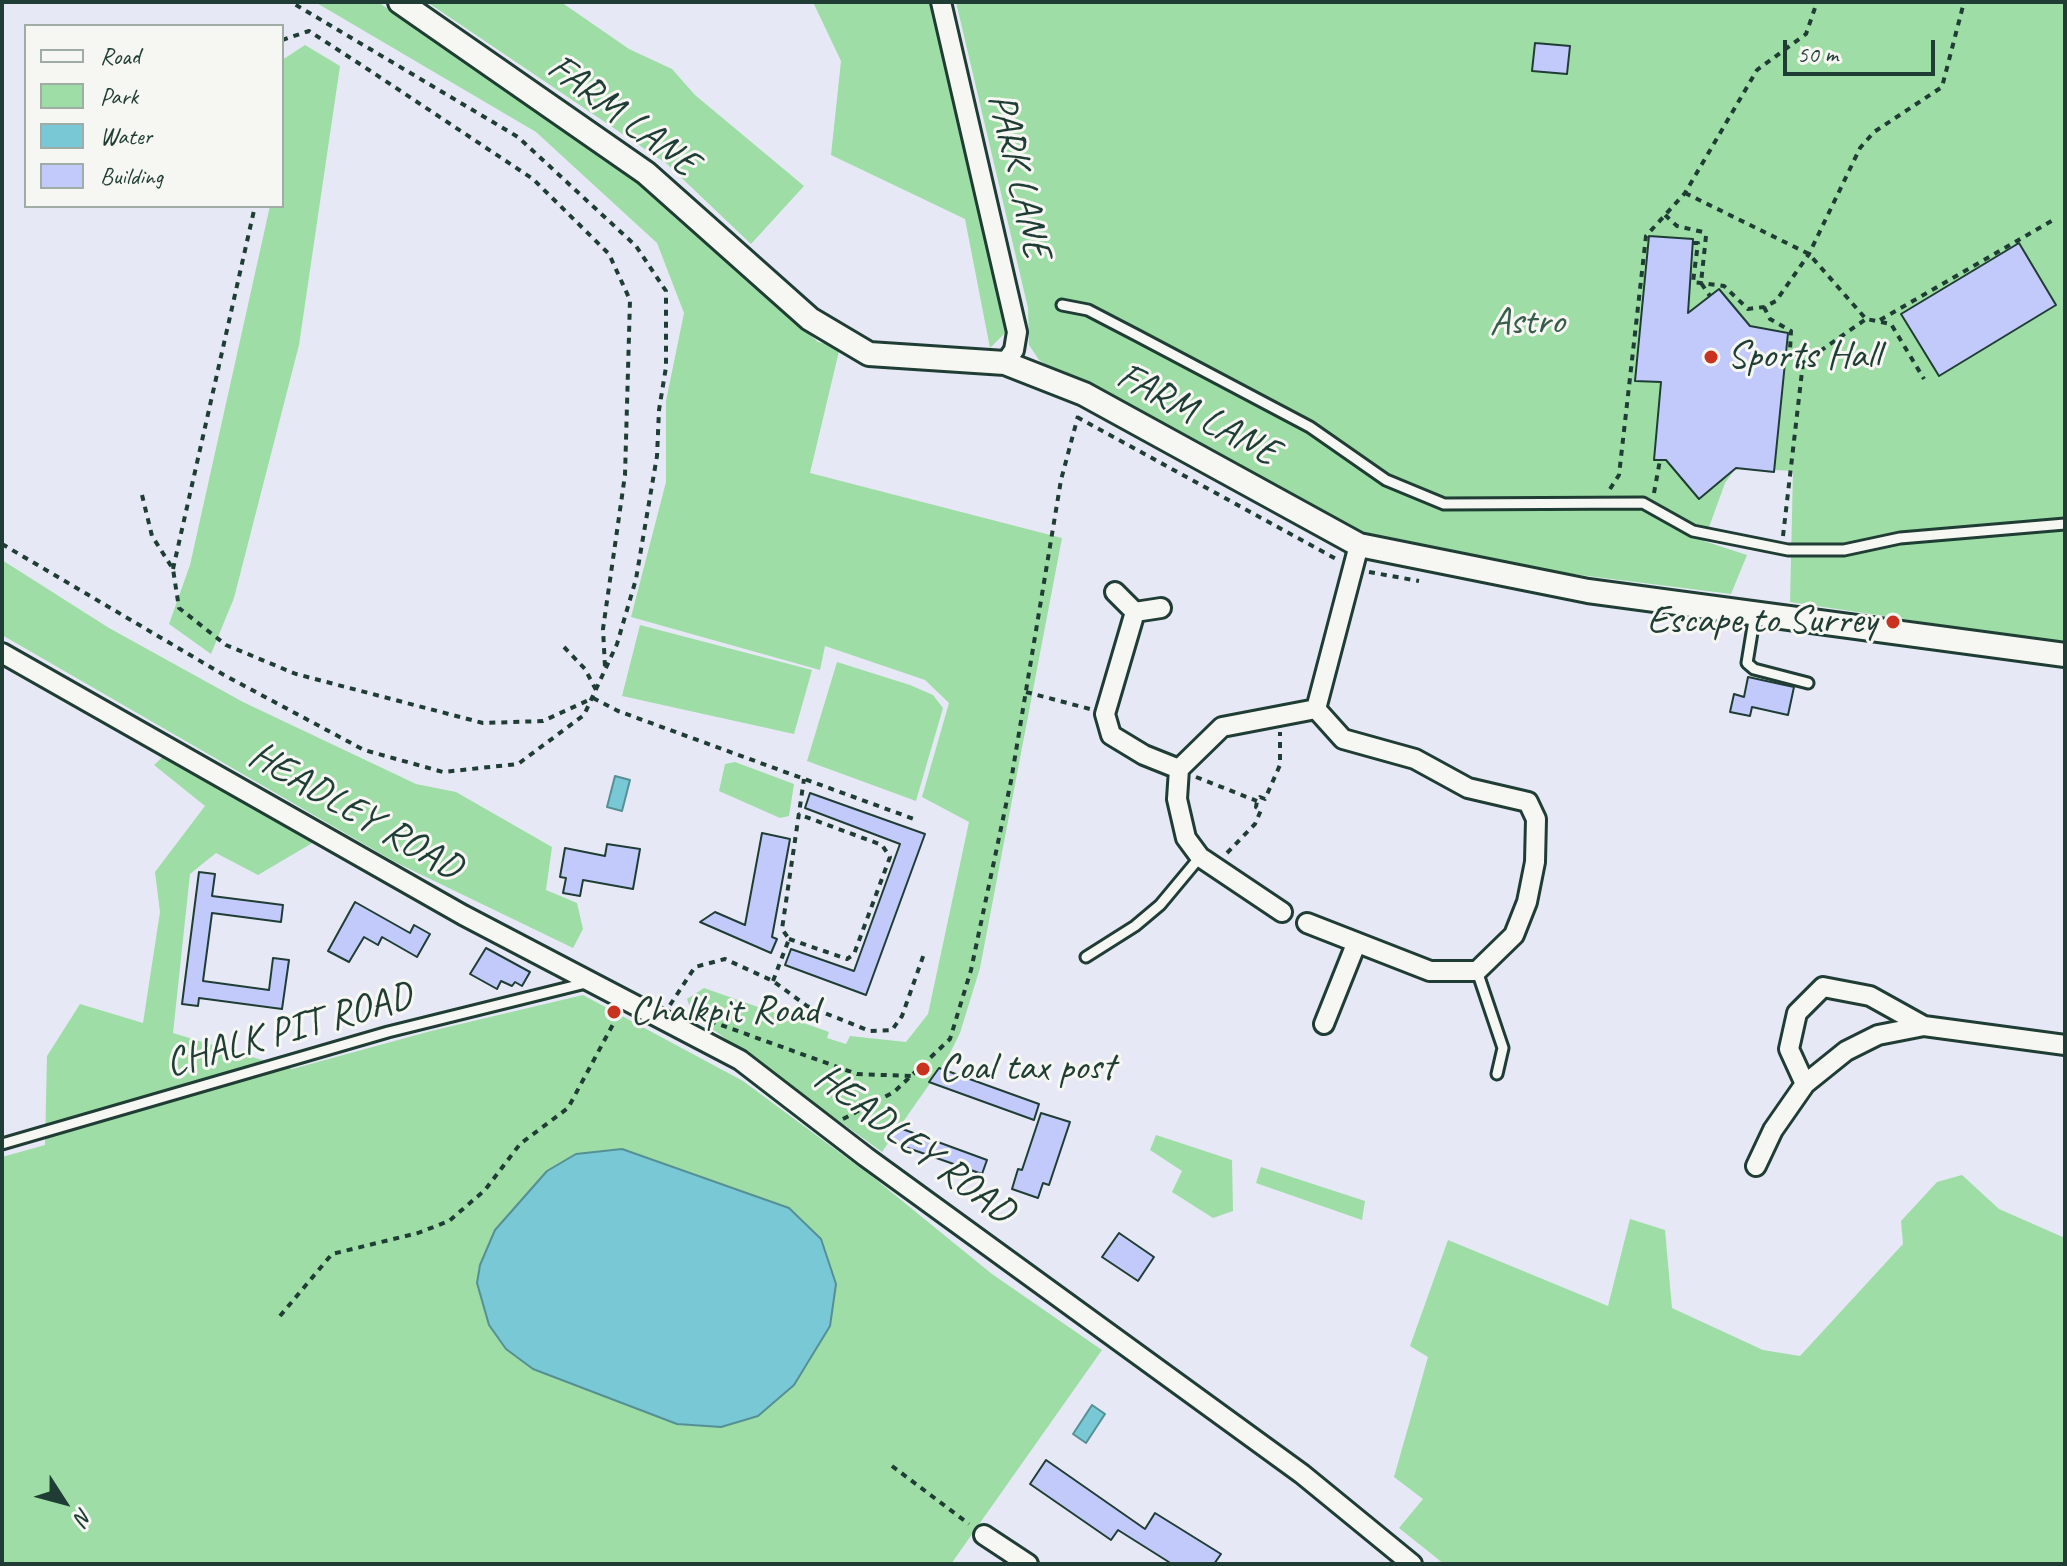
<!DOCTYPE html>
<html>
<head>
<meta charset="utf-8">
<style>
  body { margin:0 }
  #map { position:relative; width:2067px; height:1566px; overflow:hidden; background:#e6e9f5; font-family:Caveat,sans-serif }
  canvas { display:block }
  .frame { position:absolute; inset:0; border:4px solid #1f3d34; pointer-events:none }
  .legend { position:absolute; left:24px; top:24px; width:260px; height:184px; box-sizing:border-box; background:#f6f6f2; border:2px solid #a0aca6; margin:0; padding:10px 14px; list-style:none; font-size:24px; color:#1f3d34 }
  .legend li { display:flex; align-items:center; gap:16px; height:40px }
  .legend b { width:40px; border:2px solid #a0aca6 }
  .north { position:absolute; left:24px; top:1462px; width:80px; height:80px; -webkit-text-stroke:6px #f6f6f2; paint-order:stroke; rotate:126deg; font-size:22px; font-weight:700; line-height:32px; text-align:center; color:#1f3d34 }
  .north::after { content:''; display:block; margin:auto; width:28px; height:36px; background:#1f3d34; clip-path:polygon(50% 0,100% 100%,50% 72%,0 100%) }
  .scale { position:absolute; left:1783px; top:40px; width:152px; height:36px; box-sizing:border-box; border:4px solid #1f3d34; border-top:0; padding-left:10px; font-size:24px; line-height:28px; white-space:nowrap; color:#1f3d34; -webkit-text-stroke:6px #f6f6f2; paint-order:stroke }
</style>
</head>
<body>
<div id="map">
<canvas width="2067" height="1566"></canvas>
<div class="frame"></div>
<ul class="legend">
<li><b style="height:10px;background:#f6f6f2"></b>Road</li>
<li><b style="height:22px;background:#9edda5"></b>Park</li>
<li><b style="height:22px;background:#79c8d5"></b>Water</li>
<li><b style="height:22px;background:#c2cafc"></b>Building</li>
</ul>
<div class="north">N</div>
<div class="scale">50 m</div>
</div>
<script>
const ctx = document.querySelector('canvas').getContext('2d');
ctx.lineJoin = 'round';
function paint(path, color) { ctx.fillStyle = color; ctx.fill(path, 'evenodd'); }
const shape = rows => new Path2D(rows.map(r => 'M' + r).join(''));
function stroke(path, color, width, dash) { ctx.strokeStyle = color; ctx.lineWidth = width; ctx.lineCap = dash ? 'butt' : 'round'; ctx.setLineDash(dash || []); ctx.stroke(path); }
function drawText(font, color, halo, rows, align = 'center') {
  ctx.font = font + ' Caveat,sans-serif'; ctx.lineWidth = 6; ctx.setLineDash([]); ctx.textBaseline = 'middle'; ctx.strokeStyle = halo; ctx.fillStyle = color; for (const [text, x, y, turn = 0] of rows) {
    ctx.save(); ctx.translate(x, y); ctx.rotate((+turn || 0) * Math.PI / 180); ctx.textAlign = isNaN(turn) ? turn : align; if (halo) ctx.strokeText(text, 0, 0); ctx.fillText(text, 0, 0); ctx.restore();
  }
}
const green = shape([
  [315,2,378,2,639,180,818,342,840,347,810,473,1062,538,980,968,960,1033,947,1059,882,1152,693,1015,687,999,704,988,829,1032,827,1038,846,1044,850,1036,906,1042,928,1014,969,822,922,797,949,703,925,680,825,646,820,670,631,617,666,482,666,401,684,313,657,243,536,132],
  [427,2,561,2,629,49,672,69,695,95,804,186,751,244,667,164],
  [813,2,931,2,1007,331,990,348,965,219,831,155,841,61],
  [956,2,2065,2,2065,643,1790,602,1793,471,1736,468,1725,483,1704,541,1747,555,1731,594,1556,572,1393,543,1343,526,1069,380,1039,360,1029,345,1028,308],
  [305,45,340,66,299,345,234,598,211,654,169,624,190,565,270,206,282,206,282,60],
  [2,560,109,628,243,702,416,784,456,792,552,847,546,890,577,903,583,929,573,948,395,862,2,635],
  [640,625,812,670,794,734,622,696],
  [837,662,910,685,933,695,943,708,916,801,807,761],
  [166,754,314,842,258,875,216,853,190,874,173,1033,292,1069,431,1031,583,995,743,1081,874,1178,992,1274,1102,1350,951,1564,2,1564,2,1157,45,1145,47,1056,80,1004,143,1023,160,912,155,872,205,806,154,765],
  [735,762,794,784,789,816,780,818,719,791,725,764],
  [1156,1135,1232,1160,1233,1211,1213,1218,1172,1192,1182,1171,1150,1150],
  [1261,1167,1365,1201,1362,1220,1256,1183],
  [1962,1175,1999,1209,2065,1238,2065,1564,1444,1564,1399,1528,1423,1499,1394,1477,1428,1357,1410,1346,1448,1240,1608,1306,1630,1219,1665,1230,1672,1308,1763,1350,1800,1356,1903,1244,1901,1221,1937,1182]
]);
const water = shape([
  [615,776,630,780,622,811,607,807,615,776],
  [622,1149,789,1208,821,1239,836,1284,830,1326,794,1385,758,1416,721,1427,677,1424,533,1369,506,1349,489,1325,477,1283,480,1265,495,1230,547,1171,576,1154,622,1149],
  [1092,1405,1105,1414,1086,1443,1073,1434,1092,1405]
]);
const building = shape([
  [1535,43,1570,46,1567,74,1532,71,1535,43],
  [1649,236,1693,239,1688,313,1719,289,1750,326,1788,333,1774,472,1736,468,1699,499,1666,460,1654,460,1661,382,1635,381,1649,236],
  [2019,243,2056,305,1939,376,1901,314,2019,243],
  [1748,677,1794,687,1788,715,1752,707,1750,716,1730,712,1734,694,1744,697,1748,677],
  [810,793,925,834,866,995,785,965,791,949,854,971,900,844,805,808,810,793],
  [762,833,790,839,772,937,777,939,771,953,700,922,715,912,745,925,762,833],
  [607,844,640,849,633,889,583,880,580,896,563,893,566,878,560,877,565,848,605,856,607,844],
  [199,872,215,874,212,896,283,905,281,922,212,913,203,981,269,990,273,958,289,960,282,1009,199,998,198,1006,182,1004,199,872],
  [355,902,410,933,414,925,430,934,417,957,382,937,378,945,364,937,349,962,328,951,355,902],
  [486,948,530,972,522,986,515,982,512,986,501,981,497,989,470,974,486,948],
  [939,1068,1039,1104,1034,1120,929,1082,939,1068],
  [1041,1113,1070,1122,1049,1185,1043,1183,1038,1198,1012,1189,1018,1169,1022,1170,1041,1113],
  [897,1127,987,1160,982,1174,888,1141,897,1127],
  [1119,1233,1154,1257,1138,1281,1102,1257,1119,1233],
  [1046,1460,1145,1529,1155,1513,1221,1554,1214,1564,1172,1564,1118,1530,1111,1540,1030,1484,1046,1460]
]);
const path = shape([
  [282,40,309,31,369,70,533,179,609,254,630,300,625,475,603,629,605,667],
  [1685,193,1809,254,1866,319,1891,324,1924,379],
  [1665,215,1677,226,1703,232,1706,236,1701,283,1710,296],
  [1693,243,1698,243,1693,282,1724,286,1748,309,1764,307,1776,301,1809,254,1860,148,1874,132,1942,87,1964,2],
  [1764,307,1770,319,1791,331,1790,350,1803,363,1866,319],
  [1880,320,2055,219],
  [1077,417,1338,560],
  [1610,489,1619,475,1646,236,1685,193,1757,70,1806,34,1817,2],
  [1654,493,1660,460],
  [142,495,152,536,173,569,179,608,226,645,296,674,483,723,543,721,591,699],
  [1783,536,1803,363],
  [2,544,224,675,364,750,443,772,518,764,584,715,617,644,636,579,657,456,659,410,666,367,666,291,636,246,518,137,291,2],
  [173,569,255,206],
  [1369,572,1419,581],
  [564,647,585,669,596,690],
  [1026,692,1090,709],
  [593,698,618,711,914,819],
  [1196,777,1257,801],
  [1227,853,1255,824,1261,810,1256,807,1257,801,1260,797,1265,799,1280,765,1280,732],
  [789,939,847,959,854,954,890,857,882,845,798,814],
  [773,981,789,939,782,929,804,779],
  [670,1005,695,967,725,959,773,981,807,1006,870,1031,892,1030,902,1016,925,951],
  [710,1021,857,1074,911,1076],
  [843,1119,894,1092,950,1039,971,970,1011,781,1061,480,1078,416],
  [280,1316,332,1254,418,1233,449,1221,485,1190,520,1144,568,1108,618,1015],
  [892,1466,969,1524]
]);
const service = shape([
  [1062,305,1088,310,1138,336,1310,427,1386,480,1444,504,1643,503,1693,531,1788,550,1844,550,1900,538,2065,524],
  [1755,614,1747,663,1754,669,1808,683],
  [1086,957,1135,926,1160,905,1200,857],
  [1477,971,1503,1048,1497,1074],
  [2,1144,388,1032,590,982]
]);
const minor = shape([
  [941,2,1017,332,1014,350,1005,363],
  [1115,592,1135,612],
  [1161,608,1135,612,1105,714,1111,735,1144,755,1179,769],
  [2,653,463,915,740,1060,866,1157,1302,1474,1412,1564],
  [1282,912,1200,857,1186,838,1177,799,1179,769,1222,727,1316,709,1359,545],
  [1307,923,1430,971,1477,971,1514,935,1527,902,1535,862,1536,819,1528,802,1468,788,1415,759,1343,739,1316,709],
  [1324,1024,1356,944],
  [1805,1084,1789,1049,1797,1013,1823,987,1870,996,1924,1026],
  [1756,1166,1773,1130,1805,1084,1846,1051,1878,1035,1924,1026,2065,1045],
  [984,1535,1028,1564]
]);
const tertiary = shape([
  [400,2,646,173,810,319,869,354,1005,363,1084,394,1359,545,1588,591,2065,655]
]);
const markers = [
  [1711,357,8,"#c8321e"],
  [1893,622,8,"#c8321e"],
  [614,1012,8,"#c8321e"],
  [923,1069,8,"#c8321e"]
];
const streetNames = [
  ["FARM LANE",622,116,37],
  ["PARK LANE",1018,176,77],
  ["FARM LANE",1197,415,28],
  ["HEADLEY ROAD",355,812,30],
  ["CHALK PIT ROAD",289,1031,-16],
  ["HEADLEY ROAD",914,1145,37]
];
const parkNames = [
  ["Astro",1527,323]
];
const poiNames = [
  ["Sports Hall",1727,357],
  ["Escape to Surrey",1877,622,"right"],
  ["Chalkpit Road",630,1012],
  ["Coal tax post",939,1069]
];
paint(green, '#9edda5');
paint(water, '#79c8d5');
stroke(water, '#559095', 2);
paint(building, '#c2cafc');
stroke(building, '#1f3d34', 2);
stroke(service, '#1f3d34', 15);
stroke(minor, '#1f3d34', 24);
stroke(tertiary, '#1f3d34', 28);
stroke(path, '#1f3d34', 4, [6, 6]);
stroke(service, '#f6f6f2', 9);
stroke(minor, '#f6f6f2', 18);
stroke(tertiary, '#f6f6f2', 22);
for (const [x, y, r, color] of markers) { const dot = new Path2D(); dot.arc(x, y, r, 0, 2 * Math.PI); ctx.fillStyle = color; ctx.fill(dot); stroke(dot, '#f6f6f2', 3); }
drawText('40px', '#1f3d34', '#f6f6f2', streetNames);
drawText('40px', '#385d4b', '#f6f6f2', parkNames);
drawText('40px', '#1f3d34', '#f6f6f2', poiNames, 'left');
</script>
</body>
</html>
